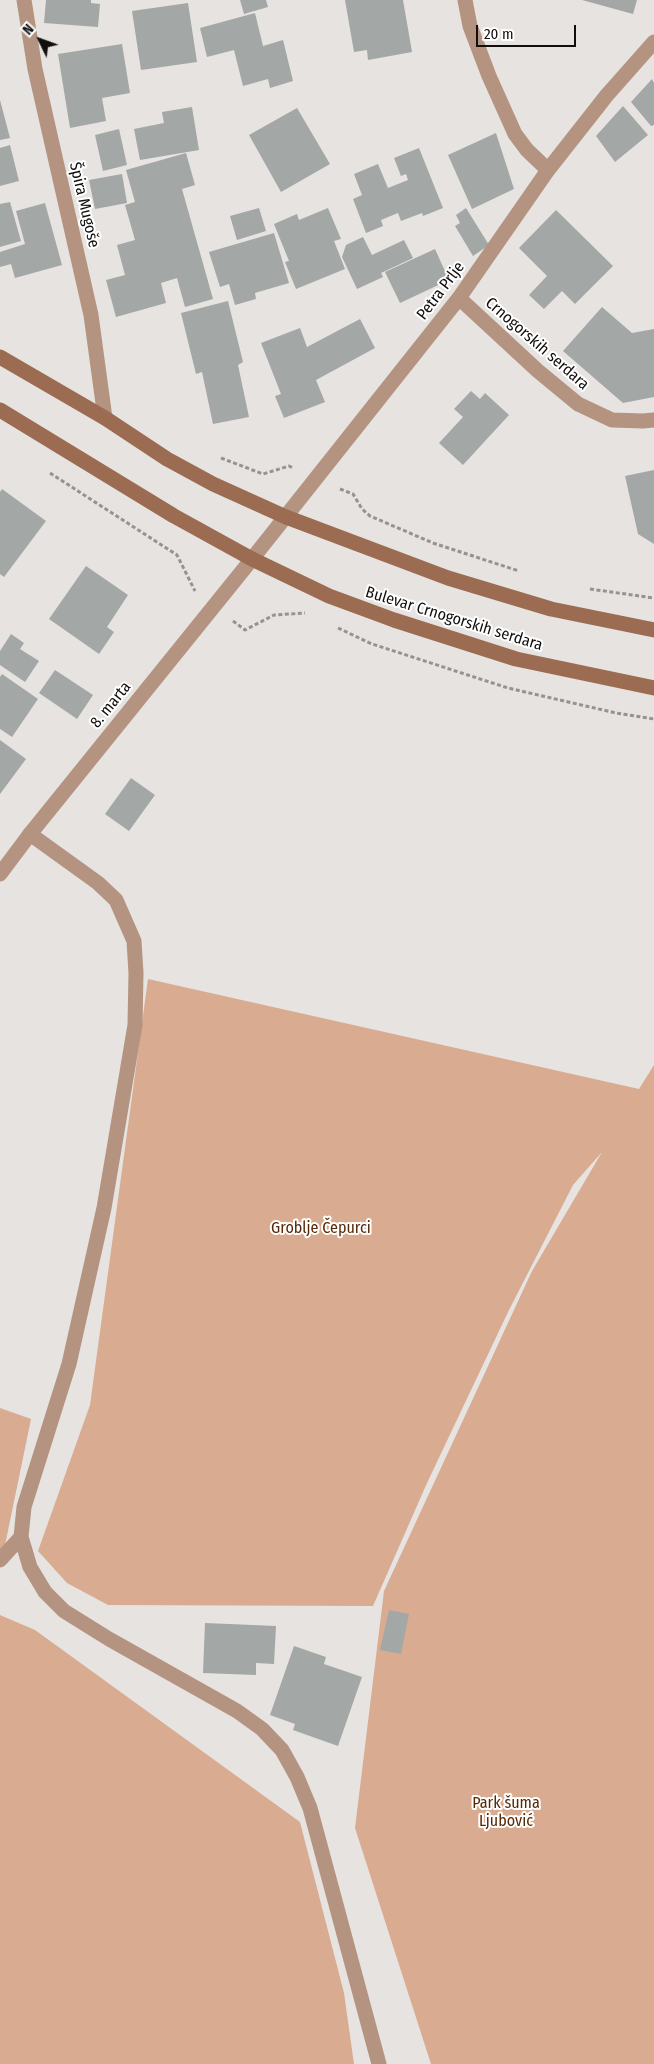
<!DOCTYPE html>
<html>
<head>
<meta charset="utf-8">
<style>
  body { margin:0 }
  #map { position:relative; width:654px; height:2064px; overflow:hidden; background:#e6e3e1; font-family:"Fira Sans Condensed",sans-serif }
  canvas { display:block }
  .north { position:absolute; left:15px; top:15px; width:50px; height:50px; -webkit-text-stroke:4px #fff; paint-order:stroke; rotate:312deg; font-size:14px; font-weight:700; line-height:20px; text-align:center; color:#100f0e }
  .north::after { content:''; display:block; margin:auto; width:18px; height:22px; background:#100f0e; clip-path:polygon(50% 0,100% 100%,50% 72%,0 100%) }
  .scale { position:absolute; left:476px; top:25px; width:100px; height:22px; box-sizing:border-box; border:2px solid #100f0e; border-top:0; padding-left:6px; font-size:15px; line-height:18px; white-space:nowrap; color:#100f0e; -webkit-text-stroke:4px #fff; paint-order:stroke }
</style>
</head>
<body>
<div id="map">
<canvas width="654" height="2064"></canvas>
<div class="north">N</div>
<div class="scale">20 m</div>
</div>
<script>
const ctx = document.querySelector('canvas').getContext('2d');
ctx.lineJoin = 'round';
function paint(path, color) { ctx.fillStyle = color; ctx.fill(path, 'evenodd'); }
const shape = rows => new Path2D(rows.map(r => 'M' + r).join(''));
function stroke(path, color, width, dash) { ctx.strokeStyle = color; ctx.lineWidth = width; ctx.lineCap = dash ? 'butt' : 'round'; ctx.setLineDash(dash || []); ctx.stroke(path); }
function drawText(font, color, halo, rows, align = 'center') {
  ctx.font = font + ' "Fira Sans Condensed",sans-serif'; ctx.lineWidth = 4; ctx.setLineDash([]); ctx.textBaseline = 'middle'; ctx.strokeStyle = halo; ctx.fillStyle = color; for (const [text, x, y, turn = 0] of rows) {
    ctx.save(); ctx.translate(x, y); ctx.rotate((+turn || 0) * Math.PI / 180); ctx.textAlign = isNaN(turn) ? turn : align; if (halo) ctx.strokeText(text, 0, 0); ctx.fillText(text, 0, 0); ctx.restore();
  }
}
const green = shape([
  [148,979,639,1089,654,1065,654,2064,431,2064,355,1828,384,1591,532,1271,602,1152,573,1185,509,1310,427,1483,373,1606,108,1605,67,1583,38,1551,90,1405],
  [0,1408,31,1419,3,1555,0,1565],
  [0,1615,35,1630,300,1822,344,1993,354,2064,0,2064]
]);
const building = shape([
  [46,0,91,0,91,3,100,4,98,27,44,23],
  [240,0,266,0,268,7,244,14],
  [345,0,403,0,412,52,368,60,367,50,354,52],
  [582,0,637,0,633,14],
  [188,3,197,62,141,70,132,11],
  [255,13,263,46,283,40,293,81,270,88,268,79,243,86,234,50,207,57,200,28],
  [122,44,130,93,102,98,106,121,70,128,58,54],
  [652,79,654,83,654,125,651,126,631,102],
  [0,100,10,138,0,140],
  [623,106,648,135,615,162,596,136],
  [192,107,199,150,140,160,134,129,164,123,162,112],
  [297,108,330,164,281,192,249,135],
  [119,129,127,165,103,171,95,135],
  [496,133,514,189,472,209,448,155],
  [10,145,19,181,0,186,0,148],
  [419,148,443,208,423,216,422,213,401,221,398,213,381,220,383,226,366,233,353,199,362,195,354,174,378,164,388,188,408,180,406,174,401,176,394,158],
  [186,153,195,185,182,189,213,299,185,307,177,278,161,283,166,303,116,317,106,280,125,275,117,245,135,240,125,205,135,202,126,170],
  [122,174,127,203,95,209,89,180],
  [10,202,21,241,0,247,0,204],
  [45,203,62,265,15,278,11,264,0,267,0,252,25,244,16,211],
  [259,208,266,231,237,240,230,216],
  [328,208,341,239,334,241,345,269,296,289,285,262,289,261,274,224,297,214,299,220],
  [466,208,489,245,473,256,455,226,460,223,456,215],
  [556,210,613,266,575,304,562,291,544,309,529,295,547,276,519,248],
  [274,233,289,283,255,293,256,299,235,305,229,284,220,287,209,252],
  [363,237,372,255,404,240,413,258,381,273,383,277,357,289,342,257,346,245],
  [435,249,449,280,400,303,385,272],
  [228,301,243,362,238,365,249,417,213,424,202,372,196,374,181,313],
  [602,307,632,333,654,329,654,397,623,403,563,351],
  [360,319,375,348,316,380,325,402,284,418,275,396,281,394,261,343,300,328,307,347],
  [471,391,480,399,485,393,509,415,463,465,439,443,463,417,454,409],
  [654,470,654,544,638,534,625,476],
  [2,489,46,521,4,577,0,574,0,492],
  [86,566,128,595,107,627,114,632,99,654,49,619],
  [11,634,24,643,20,649,39,661,25,682,0,665,0,651],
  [55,670,93,695,77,719,39,693],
  [2,674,38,699,12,737,0,729,0,677],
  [0,740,26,759,0,794],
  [131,778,155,795,129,831,105,814],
  [389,1610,409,1614,401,1654,380,1650],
  [205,1623,276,1626,274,1664,256,1663,256,1675,203,1673],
  [294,1646,326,1657,324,1664,362,1677,338,1746,293,1730,295,1724,270,1715]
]);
const path = shape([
  [221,458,263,474,289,466,293,468],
  [50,473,177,555,195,591],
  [340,489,353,494,362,509,370,516,433,543,519,571],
  [590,589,654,598],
  [233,621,245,630,274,615,305,613],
  [338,628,372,644,508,688,616,713,654,719]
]);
const lane = shape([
  [30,834,98,883,116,900,134,941,136,973,135,1025,104,1208,69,1364,24,1507,21,1537,30,1567,45,1592,64,1611,109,1639,237,1711,262,1729,282,1750,297,1777,310,1808,379,2064],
  [0,1560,21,1537]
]);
const street = shape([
  [24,0,35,69,91,315,105,418],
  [465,0,470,26,489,76,515,134,527,150,548,170],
  [459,298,538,371,578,404,612,420,643,421,654,420],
  [0,874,30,834,252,559,459,298,548,170,607,95,654,42]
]);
const secondary = shape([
  [0,357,105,418,167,459,213,484,286,517,448,578,551,609,654,630],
  [0,410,174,516,252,559,329,596,394,620,516,659,654,688]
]);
const streetNames = [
  ["Špira Mugoše",84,205,77],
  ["Petra Prlje",441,291,-53],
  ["Crnogorskih serdara",537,344,41],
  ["Bulevar Crnogorskih serdara",454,619,17],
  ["8. marta",111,705,-51]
];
const parkNames = [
  ["Groblje Čepurci",321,1229],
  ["Park šuma",506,1804],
  ["Ljubović",506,1822]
];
paint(green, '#d9ab91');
paint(building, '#a3a7a6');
stroke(path, '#959391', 3, [4, 2.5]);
stroke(lane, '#b49481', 15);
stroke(street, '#b49481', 15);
stroke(secondary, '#9b6c51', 15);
drawText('16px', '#100f0e', '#fff', streetNames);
drawText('16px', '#562805', '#fff', parkNames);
</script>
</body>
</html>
